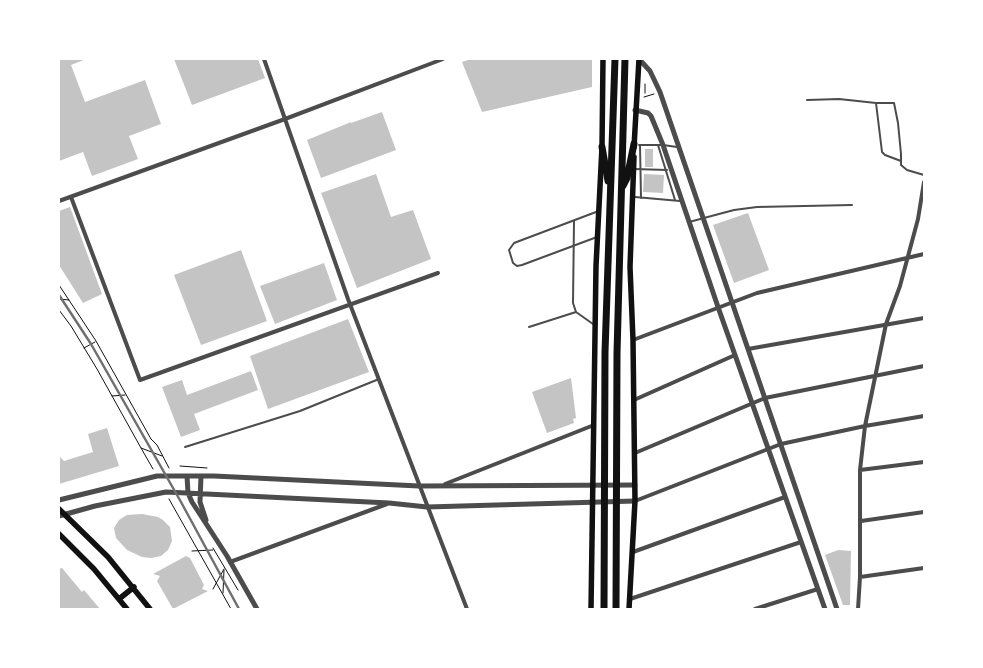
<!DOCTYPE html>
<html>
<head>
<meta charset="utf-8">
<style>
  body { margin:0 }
  #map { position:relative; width:983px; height:668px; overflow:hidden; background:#fff; font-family:"Alegreya Sans",sans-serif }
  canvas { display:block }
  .frame { position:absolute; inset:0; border:60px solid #fff; pointer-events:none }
</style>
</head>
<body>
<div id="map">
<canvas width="983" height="668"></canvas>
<div class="frame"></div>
</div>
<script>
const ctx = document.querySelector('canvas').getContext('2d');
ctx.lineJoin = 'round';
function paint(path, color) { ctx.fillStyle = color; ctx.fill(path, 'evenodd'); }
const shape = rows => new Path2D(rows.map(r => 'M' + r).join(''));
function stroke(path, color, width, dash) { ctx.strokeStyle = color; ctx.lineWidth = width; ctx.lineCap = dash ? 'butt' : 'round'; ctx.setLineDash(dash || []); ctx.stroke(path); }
const building = shape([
  [59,59,86,59,71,65,85,102,145,80,161,124,129,136,138,159,92,176,83,152,59,161],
  [174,59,258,59,265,78,192,105],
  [471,59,592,59,592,87,482,112,462,62],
  [382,112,396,150,321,178,307,140,351,122,351,123],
  [645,149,653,149,653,167,645,167],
  [376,174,391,217,413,210,431,259,357,288,321,193],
  [644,174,664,175,663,193,643,192],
  [70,207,102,294,83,303,59,265,59,211],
  [748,213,769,270,734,283,713,225],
  [241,250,267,321,201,345,174,275],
  [324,263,337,300,275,324,260,286],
  [348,319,369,372,268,409,250,356],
  [251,371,258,390,194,414,200,430,181,437,162,387,182,380,187,395],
  [571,378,576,418,573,419,574,423,547,433,532,392],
  [107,428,119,466,59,484,59,456,64,461,93,452,88,434],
  [142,514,158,517,163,520,170,527,172,541,168,550,161,556,151,558,142,557,127,550,116,538,114,528,119,520,127,515],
  [838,550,851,551,850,605,843,605,825,555],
  [186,556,190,558,204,585,202,589,208,591,173,609,157,581,160,576,153,574],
  [62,568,82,592,84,590,100,609,59,609,59,569]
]);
const path = shape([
  [645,93,645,84],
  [644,97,654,94],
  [59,285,96,341,151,439,157,445,169,468],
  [59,299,69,300],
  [59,310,71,326,97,369,141,448,162,456],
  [84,348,95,342],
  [112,396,125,395],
  [141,448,153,469],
  [180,466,207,468],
  [169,499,231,609],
  [213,548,238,590],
  [192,551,213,550],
  [213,589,224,569],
  [223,593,224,570]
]);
const service = shape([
  [807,100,839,99,876,103],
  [639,145,663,145,677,147],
  [640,145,641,198],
  [658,145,675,200],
  [901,161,885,155,882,152,876,103,894,103,898,123,901,154,901,165,907,170,924,175],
  [634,169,667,170],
  [635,197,680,201],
  [596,212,514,243,509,250,513,263,517,266,522,265,597,237],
  [574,221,573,303,576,312,593,324],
  [689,222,734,210,757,207,852,205],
  [529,327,576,312],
  [185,447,300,411,379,379]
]);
const minor = shape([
  [264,59,348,299,467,609],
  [71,197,140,380,438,273],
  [59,201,285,119,443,59],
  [633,340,757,293,924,254],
  [748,349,924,318],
  [634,400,735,355],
  [635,453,765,398,924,366],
  [860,470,924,462],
  [445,484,594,425],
  [635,501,781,444,865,426,924,416],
  [861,521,924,512],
  [633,552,785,497],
  [230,562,387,504],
  [860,577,924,568],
  [630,599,801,542],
  [755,609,818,589],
  [858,609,860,577,860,470,865,426,886,324,900,286,918,219,924,182]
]);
const tertiary = shape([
  [639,59,650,71,660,92,837,609],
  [635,110,648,113,651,116,663,145,718,307,825,609],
  [187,476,188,493,192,502,227,556,257,609],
  [201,476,200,502,206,520],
  [59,500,157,476,214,476,419,486,635,485],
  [59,516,95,506,166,492,389,503,427,507,635,501]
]);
const secondary = shape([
  [634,147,639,59],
  [59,509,108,557,150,609],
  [59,534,94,569,127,609],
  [119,599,134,587],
  [591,609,596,266,602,147,603,59],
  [629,609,635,501,633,340,630,267,634,157]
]);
const motorway = shape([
  [602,147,608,181],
  [623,186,627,178,634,144],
  [604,609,605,352,615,59],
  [616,609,617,353,625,59]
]);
const rail = shape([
  [59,295,91,344,181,502,239,609]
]);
paint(building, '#c4c4c4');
stroke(path, '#111', 1);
stroke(service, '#4c4c4c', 2);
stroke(minor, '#4c4c4c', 4);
stroke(tertiary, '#4c4c4c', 5);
stroke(secondary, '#111', 5.5);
stroke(motorway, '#111', 7);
stroke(rail, '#707070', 2.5);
</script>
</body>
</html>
